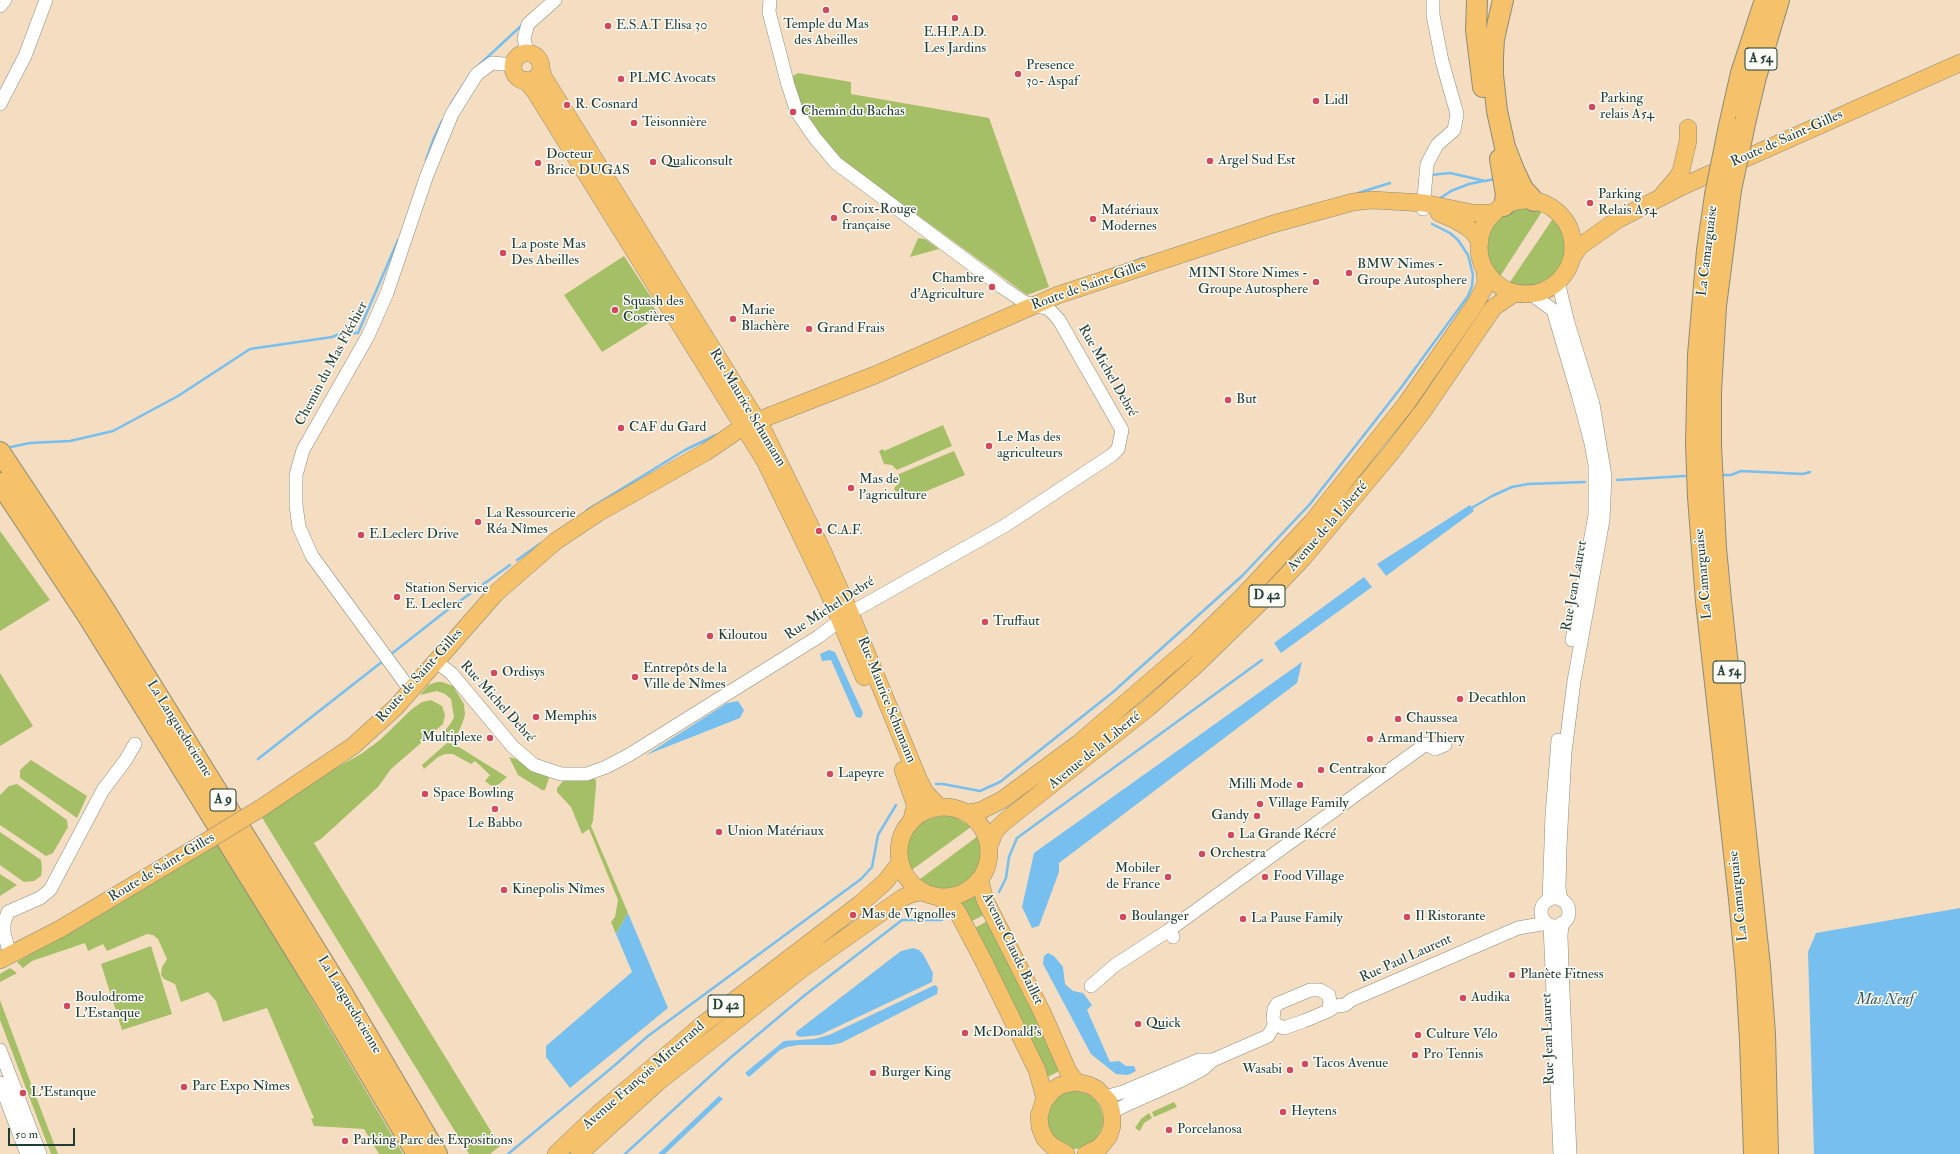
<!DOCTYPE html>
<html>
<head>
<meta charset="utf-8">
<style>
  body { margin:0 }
  #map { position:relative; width:1960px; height:1154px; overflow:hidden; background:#f5ddc2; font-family:"IM FELL Double Pica",serif }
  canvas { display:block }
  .scale { position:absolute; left:8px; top:1128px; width:67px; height:18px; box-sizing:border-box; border:2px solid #1f3d34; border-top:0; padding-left:5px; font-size:12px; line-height:14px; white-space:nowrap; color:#1f3d34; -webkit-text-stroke:3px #fdfcf7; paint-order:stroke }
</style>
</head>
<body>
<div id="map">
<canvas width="1960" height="1154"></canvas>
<div class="scale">50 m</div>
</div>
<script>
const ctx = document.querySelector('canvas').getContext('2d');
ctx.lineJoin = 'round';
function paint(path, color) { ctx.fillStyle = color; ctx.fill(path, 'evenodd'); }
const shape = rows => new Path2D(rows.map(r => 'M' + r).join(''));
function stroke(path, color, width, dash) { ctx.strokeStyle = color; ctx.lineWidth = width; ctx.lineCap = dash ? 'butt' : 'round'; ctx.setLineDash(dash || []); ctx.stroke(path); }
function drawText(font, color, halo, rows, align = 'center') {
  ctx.font = font + ' "IM FELL Double Pica",serif'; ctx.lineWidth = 3; ctx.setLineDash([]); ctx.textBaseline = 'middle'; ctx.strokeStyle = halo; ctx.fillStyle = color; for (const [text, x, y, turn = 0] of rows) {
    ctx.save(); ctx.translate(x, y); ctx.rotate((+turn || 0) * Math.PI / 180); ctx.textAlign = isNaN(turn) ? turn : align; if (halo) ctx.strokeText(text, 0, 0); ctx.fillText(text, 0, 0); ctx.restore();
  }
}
const green = shape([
  [798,73,851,82,851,94,989,118,1049,287,1027,295,842,160,813,125,801,108,792,77],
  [1530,206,1543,210,1499,278,1489,265,1485,251,1486,237,1492,224,1502,214,1515,208],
  [1554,217,1562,228,1567,240,1567,253,1563,265,1556,276,1546,284,1534,289,1521,289,1508,285],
  [918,238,925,239,939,249,910,257],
  [624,256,653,300,651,303,660,316,602,352,564,295],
  [943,425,952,446,897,470,892,465,884,464,879,451,883,449,884,451],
  [954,451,965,475,905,500,901,496,897,495,894,488,898,484,899,474],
  [0,531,50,600,0,631],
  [0,673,33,726,0,746],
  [437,682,442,682,453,686,464,704,465,715,462,724,458,733,455,734,451,733,441,736,451,723,454,717,451,699,445,694,437,691,420,695,428,685],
  [431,700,442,706,445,715,443,724,391,769,378,787,321,839,314,843,500,1146,490,1154,469,1154,261,816,325,774,361,754,380,740,412,709,422,702],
  [447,743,454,744,507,777,499,784,495,786,490,785,485,781,490,775,475,761,471,764,453,754,445,754,438,757,424,769,422,765],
  [509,757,516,759,534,772,548,777,549,778,545,790,542,790,518,775],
  [31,760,87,796,77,818,20,778,20,770],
  [592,778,596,780,596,786,593,821,591,826,628,913,616,934,611,922,615,917,618,900,589,829,582,834,571,807,557,792,557,788,564,780],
  [17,784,67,820,68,827,53,853,46,856,0,825,0,795,9,786],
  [945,815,955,817,971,827,909,872,905,864,904,854,906,844,910,834,916,826,925,820],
  [0,832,41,860,42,869,41,876,34,881,24,882,0,865],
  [978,836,983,851,982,863,974,879,971,877,958,887,959,891,949,894,937,893,925,889,916,882],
  [215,841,277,940,403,1154,379,1154,364,1129,314,1126,311,1119,314,1118,267,1008,223,1022,216,1001,208,992,181,1002,175,984,164,979,161,975,162,967,167,959,158,939,153,935,147,934,107,951,103,944,88,951,85,943,32,961,23,968,17,962,203,851],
  [0,874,17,885,0,896],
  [978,892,986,914,968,923,954,904,966,901],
  [989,920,1063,1069,1044,1079,971,930],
  [151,946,172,1014,122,1030,101,964],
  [10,968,17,973,0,982,0,974],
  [0,1000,30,1081,58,1154,51,1154,0,1020],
  [1076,1091,1086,1093,1094,1098,1100,1106,1103,1116,1103,1126,1099,1135,1093,1143,1084,1148,1074,1149,1065,1148,1046,1128,1047,1110,1058,1095,1067,1092],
  [1174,1102,1177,1107,1154,1117,1152,1112],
  [1149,1113,1152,1118,1144,1123,1140,1131,1135,1128,1141,1119]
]);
const water = shape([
  [1470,505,1474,511,1386,576,1377,564],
  [1364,577,1372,587,1281,653,1274,643],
  [829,650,835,652,863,713,861,718,856,717,831,660,822,661,820,654],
  [1302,662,1297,683,1059,863,1059,872,1039,926,1032,928,1022,907,1034,853],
  [738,701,744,710,740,718,646,755,727,703],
  [1960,908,1960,1154,1814,1154,1808,952,1816,933],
  [628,913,668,1008,570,1088,546,1057,546,1046,632,972,616,934],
  [913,948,919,950,923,954,933,973,932,982,820,1035,800,1037,796,1035,796,1032,901,951],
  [1048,953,1054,956,1063,967,1065,984,1073,991,1083,993,1092,1005,1087,1010,1110,1062,1119,1061,1126,1066,1134,1066,1136,1071,1128,1075,1116,1074,1091,1054,1043,964,1044,956],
  [935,985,938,988,937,994,841,1043,830,1045,798,1045,787,1047,780,1050,749,1077,745,1073,784,1041,814,1039,829,1035],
  [719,1096,723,1099,665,1154,658,1154]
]);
const stream = shape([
  [479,65,522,25],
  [451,104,471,73],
  [426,160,434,138,442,121],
  [1431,175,1450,173,1485,181,1494,179],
  [1358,193,1390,183],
  [1439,199,1451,191,1469,184,1484,181],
  [1133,262,1143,258],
  [11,447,30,443,70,441,113,431,178,396,250,349,332,337,342,333,358,333,398,240],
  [1723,475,1731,475,1741,471,1803,474,1810,472],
  [1617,480,1685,476],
  [1470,509,1492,496,1512,487,1528,484,1585,482],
  [587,510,685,450,716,435],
  [517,560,541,543],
  [390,655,446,611,510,565],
  [258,759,383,661],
  [936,784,943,784,980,791,1000,782,1113,692,1242,576,1310,504,1400,389,1468,296,1472,286,1473,275,1468,255,1458,240,1450,233,1432,224],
  [999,892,1006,878,1009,857,1017,838,1262,660],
  [508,1154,615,1065,648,1036,861,879,872,867,878,835,896,805],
  [625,1154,730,1058,805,995,902,920,942,920]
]);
const minor = shape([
  [0,6,5,0],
  [527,53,524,38,528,24,555,0],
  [0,104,25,56,46,0],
  [1423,209,1427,164,1437,145,1454,130,1457,114,1442,61,1433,15,1433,0],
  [1558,282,1568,323,1593,404,1605,476,1603,520,1574,681,1565,752,1560,846,1559,888,1561,900],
  [1531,294,1553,310,1579,398,1591,443,1595,465,1595,515,1572,640],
  [437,662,452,674,513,747,534,765,561,774,587,774,606,767,629,755,818,637,850,613,1006,525,1112,455,1118,449,1122,430,1059,320,1049,309,1024,302,1002,287,836,163,815,138,797,112,788,85,769,12,770,0],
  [411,691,312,556,299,527,296,505,296,475,303,450,368,336,387,293,427,175,452,114,477,74,492,63,514,65],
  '1541 912a14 14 0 1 1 28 0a14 14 0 1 1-28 0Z',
  [1549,900,1552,815,1558,740],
  [1562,923,1561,936,1562,969,1570,1154],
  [1550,925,1560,1154],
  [1169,930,1426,744,1435,749,1445,745],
  [10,955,4,933,4,923,8,912,40,898,50,890,103,790,125,761,135,744],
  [1091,986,1114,966,1169,930,1173,937],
  [1328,1011,1330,1003,1329,995,1320,990,1310,990,1277,1004,1274,1009,1273,1019,1275,1024,1284,1028,1304,1021,1328,1011,1336,1006,1345,1005,1351,1000,1518,928,1547,923],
  [0,1050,40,1154],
  [0,1083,27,1154],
  [1105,1097,1123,1092,1199,1060,1213,1060],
  [1112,1115,1116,1110,1128,1104,1182,1080,1203,1069,1213,1060,1268,1036,1275,1024]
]);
const major = shape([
  '513 67a14 14 0 1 1 28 0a14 14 0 1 1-28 0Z',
  [541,69,544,78,764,432,823,552,850,613,918,778,925,792,939,807],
  [525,80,534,90,765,461,827,589,864,677],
  [1664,193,1677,178,1681,171,1688,141,1688,128],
  '1479 247a47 47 0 1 1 94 0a47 47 0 1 1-94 0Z',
  [1439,213,1455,220,1467,227,1474,233,1480,242],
  [1573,256,1579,247,1617,220,1683,186,1960,63],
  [903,770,914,801,915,807,912,819],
  '899 852a45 45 0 1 1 90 0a45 45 0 1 1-90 0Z',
  [261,808,353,746,396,707,496,593,556,541,598,513,706,452,744,426,875,375,1058,295,1273,224,1353,202,1372,200,1424,203,1472,213,1494,213],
  [968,813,980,811,1002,800,1079,743,1195,643,1243,596,1312,522,1406,404,1476,303,1486,284,1485,270],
  [989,846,995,831,1004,822,1148,708,1194,667,1266,597,1303,558,1390,454,1423,411,1494,307,1515,293],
  [980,881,985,900,1042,1012,1068,1071,1076,1082],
  [940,898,957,911,983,960,1037,1070,1045,1099],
  [0,960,60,929,202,844],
  [556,1154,598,1114,701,1026,860,904,885,882,900,863],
  [579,1154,657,1083,803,968,902,898,911,894,921,892],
  [1066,1154,1052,1146,1045,1139,1040,1127,1039,1116,1044,1101,1053,1090,1061,1085,1076,1082,1089,1085,1097,1089,1109,1102,1112,1115,1112,1126,1109,1136,1100,1147,1086,1154]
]);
const highway = shape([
  [1477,0,1476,30,1483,87],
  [1503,0,1494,39,1493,56,1493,75,1497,111,1505,147,1514,170,1523,189,1534,201],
  [1746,119,1756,77,1779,0],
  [1729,126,1741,73,1765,0],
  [1500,159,1506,195,1504,206],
  [1731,190,1716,306,1711,392,1711,445,1716,548,1721,600,1760,966,1765,1034,1768,1154],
  [1715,195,1707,250,1698,355,1696,444,1698,497,1706,602,1739,899,1746,973,1750,1040,1754,1154],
  [0,452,101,604,343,994,437,1154],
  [0,483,89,618,328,1004,417,1154]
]);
const majorBridge = shape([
  [202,844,261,808]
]);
const highwayBridge = shape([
  [1731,190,1746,119],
  [1715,195,1729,126]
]);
const markers = [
  [826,10,4,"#d1495b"],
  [955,18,4,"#d1495b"],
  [608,26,4,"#d1495b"],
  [1018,74,4,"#d1495b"],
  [621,79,4,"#d1495b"],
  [1316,101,4,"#d1495b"],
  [567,105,4,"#d1495b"],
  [1592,107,4,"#d1495b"],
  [793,112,4,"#d1495b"],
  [634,123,4,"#d1495b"],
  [1210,161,4,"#d1495b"],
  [653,162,4,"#d1495b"],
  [538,163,4,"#d1495b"],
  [1590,203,4,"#d1495b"],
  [834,218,4,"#d1495b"],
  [1093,219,4,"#d1495b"],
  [503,253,4,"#d1495b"],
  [1349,273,4,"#d1495b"],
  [1316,282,4,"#d1495b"],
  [992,287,4,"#d1495b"],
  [615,310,4,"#d1495b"],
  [733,319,4,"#d1495b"],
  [809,329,4,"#d1495b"],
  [1228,400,4,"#d1495b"],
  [621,428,4,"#d1495b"],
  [989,446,4,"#d1495b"],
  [851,488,4,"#d1495b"],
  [478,522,4,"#d1495b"],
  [819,531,4,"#d1495b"],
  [361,535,4,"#d1495b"],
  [397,597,4,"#d1495b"],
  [985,622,4,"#d1495b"],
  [710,636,4,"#d1495b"],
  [494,673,4,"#d1495b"],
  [635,677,4,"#d1495b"],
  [1460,699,4,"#d1495b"],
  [536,717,4,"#d1495b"],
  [1398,719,4,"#d1495b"],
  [490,738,4,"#d1495b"],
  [1370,739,4,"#d1495b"],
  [1321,770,4,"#d1495b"],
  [830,774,4,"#d1495b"],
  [1300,785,4,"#d1495b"],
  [425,794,4,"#d1495b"],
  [1260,804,4,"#d1495b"],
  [495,809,4,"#d1495b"],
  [1257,816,4,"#d1495b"],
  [719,832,4,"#d1495b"],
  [1231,835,4,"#d1495b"],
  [1202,854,4,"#d1495b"],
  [1168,877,4,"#d1495b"],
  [1265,877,4,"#d1495b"],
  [504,890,4,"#d1495b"],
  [853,915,4,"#d1495b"],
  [1123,917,4,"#d1495b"],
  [1407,917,4,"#d1495b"],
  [1243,919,4,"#d1495b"],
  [1512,975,4,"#d1495b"],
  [1463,998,4,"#d1495b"],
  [67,1006,4,"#d1495b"],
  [1138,1024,4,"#d1495b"],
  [965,1033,4,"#d1495b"],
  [1418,1035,4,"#d1495b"],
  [1415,1055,4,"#d1495b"],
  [1305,1064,4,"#d1495b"],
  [1290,1070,4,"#d1495b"],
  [873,1073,4,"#d1495b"],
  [184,1087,4,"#d1495b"],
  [23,1093,4,"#d1495b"],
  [1283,1112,4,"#d1495b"],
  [1169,1130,4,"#d1495b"],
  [345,1141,4,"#d1495b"]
];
const shields = [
  [1761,59,32],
  [1267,596,36],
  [1729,672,32],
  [223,800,26],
  [726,1006,36]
];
const shieldNames = [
  ["A 54",1761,59],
  ["D 42",1267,596],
  ["A 54",1729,672],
  ["A 9",223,800],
  ["D 42",726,1006]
];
const poiNames = [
  ["Temple du Mas",826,25,"center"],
  ["des Abeilles",826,41,"center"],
  ["E.S.A.T Elisa 30",616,26],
  ["E.H.P.A.D.",955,33,"center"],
  ["Les Jardins",955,49,"center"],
  ["Presence",1026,66],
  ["30- Aspaf",1026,82],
  ["PLMC Avocats",629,79],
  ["Parking",1600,99],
  ["relais A54",1600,115],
  ["Lidl",1324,101],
  ["R. Cosnard",575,105],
  ["Chemin du Bachas",801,112],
  ["Teisonnière",642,123],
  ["Docteur",546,155],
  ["Brice DUGAS",546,171],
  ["Argel Sud Est",1218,161],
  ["Qualiconsult",661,162],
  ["Parking",1598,195],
  ["Relais A54",1598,211],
  ["Croix-Rouge",842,210],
  ["française",842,226],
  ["Matériaux",1101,211],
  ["Modernes",1101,227],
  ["La poste Mas",511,245],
  ["Des Abeilles",511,261],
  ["BMW Nimes -",1357,265],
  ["Groupe Autosphere",1357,281],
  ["MINI Store Nimes -",1308,274,"right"],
  ["Groupe Autosphere",1308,290,"right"],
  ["Chambre",984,279,"right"],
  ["d'Agriculture",984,295,"right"],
  ["Squash des",623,302],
  ["Costières",623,318],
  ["Marie",741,311],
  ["Blachère",741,327],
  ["Grand Frais",817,329],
  ["But",1236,400],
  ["CAF du Gard",629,428],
  ["Le Mas des",997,438],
  ["agriculteurs",997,454],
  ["Mas de",859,480],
  ["l'agriculture",859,496],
  ["La Ressourcerie",486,514],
  ["Réa Nîmes",486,530],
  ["C.A.F.",827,531],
  ["E.Leclerc Drive",369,535],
  ["Station Service",405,589],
  ["E. Leclerc",405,605],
  ["Truffaut",993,622],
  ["Kiloutou",718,636],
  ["Entrepôts de la",643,669],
  ["Ville de Nîmes",643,685],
  ["Ordisys",502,673],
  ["Decathlon",1468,699],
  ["Memphis",544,717],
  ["Chaussea",1406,719],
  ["Multiplexe",482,738,"right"],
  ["Armand Thiery",1378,739],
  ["Centrakor",1329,770],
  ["Lapeyre",838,774],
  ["Milli Mode",1292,785,"right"],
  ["Space Bowling",433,794],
  ["Village Family",1268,804],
  ["Gandy",1249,816,"right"],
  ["Le Babbo",495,824,"center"],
  ["Union Matériaux",727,832],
  ["La Grande Récré",1239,835],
  ["Orchestra",1210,854],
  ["Mobiler",1160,869,"right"],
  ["de France",1160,885,"right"],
  ["Food Village",1273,877],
  ["Kinepolis Nîmes",512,890],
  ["Mas de Vignolles",861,915],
  ["Boulanger",1131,917],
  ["Il Ristorante",1415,917],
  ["La Pause Family",1251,919],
  ["Planète Fitness",1520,975],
  ["Boulodrome",75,998],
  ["L'Estanque",75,1014],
  ["Audika",1471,998],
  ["Quick",1146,1024],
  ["McDonald's",973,1033],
  ["Culture Vélo",1426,1035],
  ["Pro Tennis",1423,1055],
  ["Tacos Avenue",1313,1064],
  ["Wasabi",1282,1070,"right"],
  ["Burger King",881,1073],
  ["Parc Expo Nîmes",192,1087],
  ["L'Estanque",31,1093],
  ["Heytens",1291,1112],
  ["Porcelanosa",1177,1130],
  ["Parking Parc des Expositions",353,1141]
];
const streetNames = [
  ["Route de Saint-Gilles",1787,139,-24],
  ["La Camarguaise",1708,251,-83],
  ["Route de Saint-Gilles",1089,286,-20],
  ["Chemin du Mas Fléchier",332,364,-62],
  ["Rue Michel Debré",1107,371,60],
  ["Rue Maurice Schumann",747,408,59],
  ["Avenue de la Liberté",1328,527,-49],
  ["La Camarguaise",1704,574,-95],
  ["Rue Jean Lauret",1575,586,-80],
  ["Rue Michel Debré",830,609,-33],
  ["Route de Saint-Gilles",420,676,-48],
  ["Rue Maurice Schumann",886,700,68],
  ["Rue Michel Debré",497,702,48],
  ["La Languedocienne",179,729,58],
  ["Avenue de la Liberté",1095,751,-39],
  ["Route de Saint-Gilles",162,868,-31],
  ["La Camarguaise",1739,896,-96],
  ["Avenue Claude Baillet",1012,949,64],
  ["Rue Paul Laurent",1406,959,-24],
  ["La Languedocienne",349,1005,59],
  ["Rue Jean Lauret",1549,1039,-92],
  ["Avenue François Mitterrand",644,1076,-41]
];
const waterNames = [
  ["Mas Neuf",1885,1001]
];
paint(green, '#a5bf66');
paint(water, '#76bfef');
stroke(stream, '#76bfef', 2.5);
stroke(minor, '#8a8d7b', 14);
stroke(major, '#8a8d7b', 18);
stroke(highway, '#8a8d7b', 22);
stroke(minor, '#fff', 13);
stroke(major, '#f6c16b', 17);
stroke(highway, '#f6c16b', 20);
stroke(majorBridge, '#8a8d7b', 18, []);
stroke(highwayBridge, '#8a8d7b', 22, []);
stroke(majorBridge, '#f6c16b', 17);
stroke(highwayBridge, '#f6c16b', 20);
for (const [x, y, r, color] of markers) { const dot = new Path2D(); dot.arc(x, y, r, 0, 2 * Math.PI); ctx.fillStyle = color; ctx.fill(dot); stroke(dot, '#fdfcf7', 1.5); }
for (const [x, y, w] of shields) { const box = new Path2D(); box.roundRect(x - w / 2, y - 11, w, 22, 3); ctx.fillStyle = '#fdfcf7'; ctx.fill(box); stroke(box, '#1f3d34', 1); }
drawText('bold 13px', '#1f3d34', null, shieldNames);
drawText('14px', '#1f3d34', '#fdfcf7', poiNames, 'left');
drawText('14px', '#1f3d34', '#fdfcf7', streetNames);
drawText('italic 15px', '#355e63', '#fdfcf7', waterNames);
</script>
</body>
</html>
